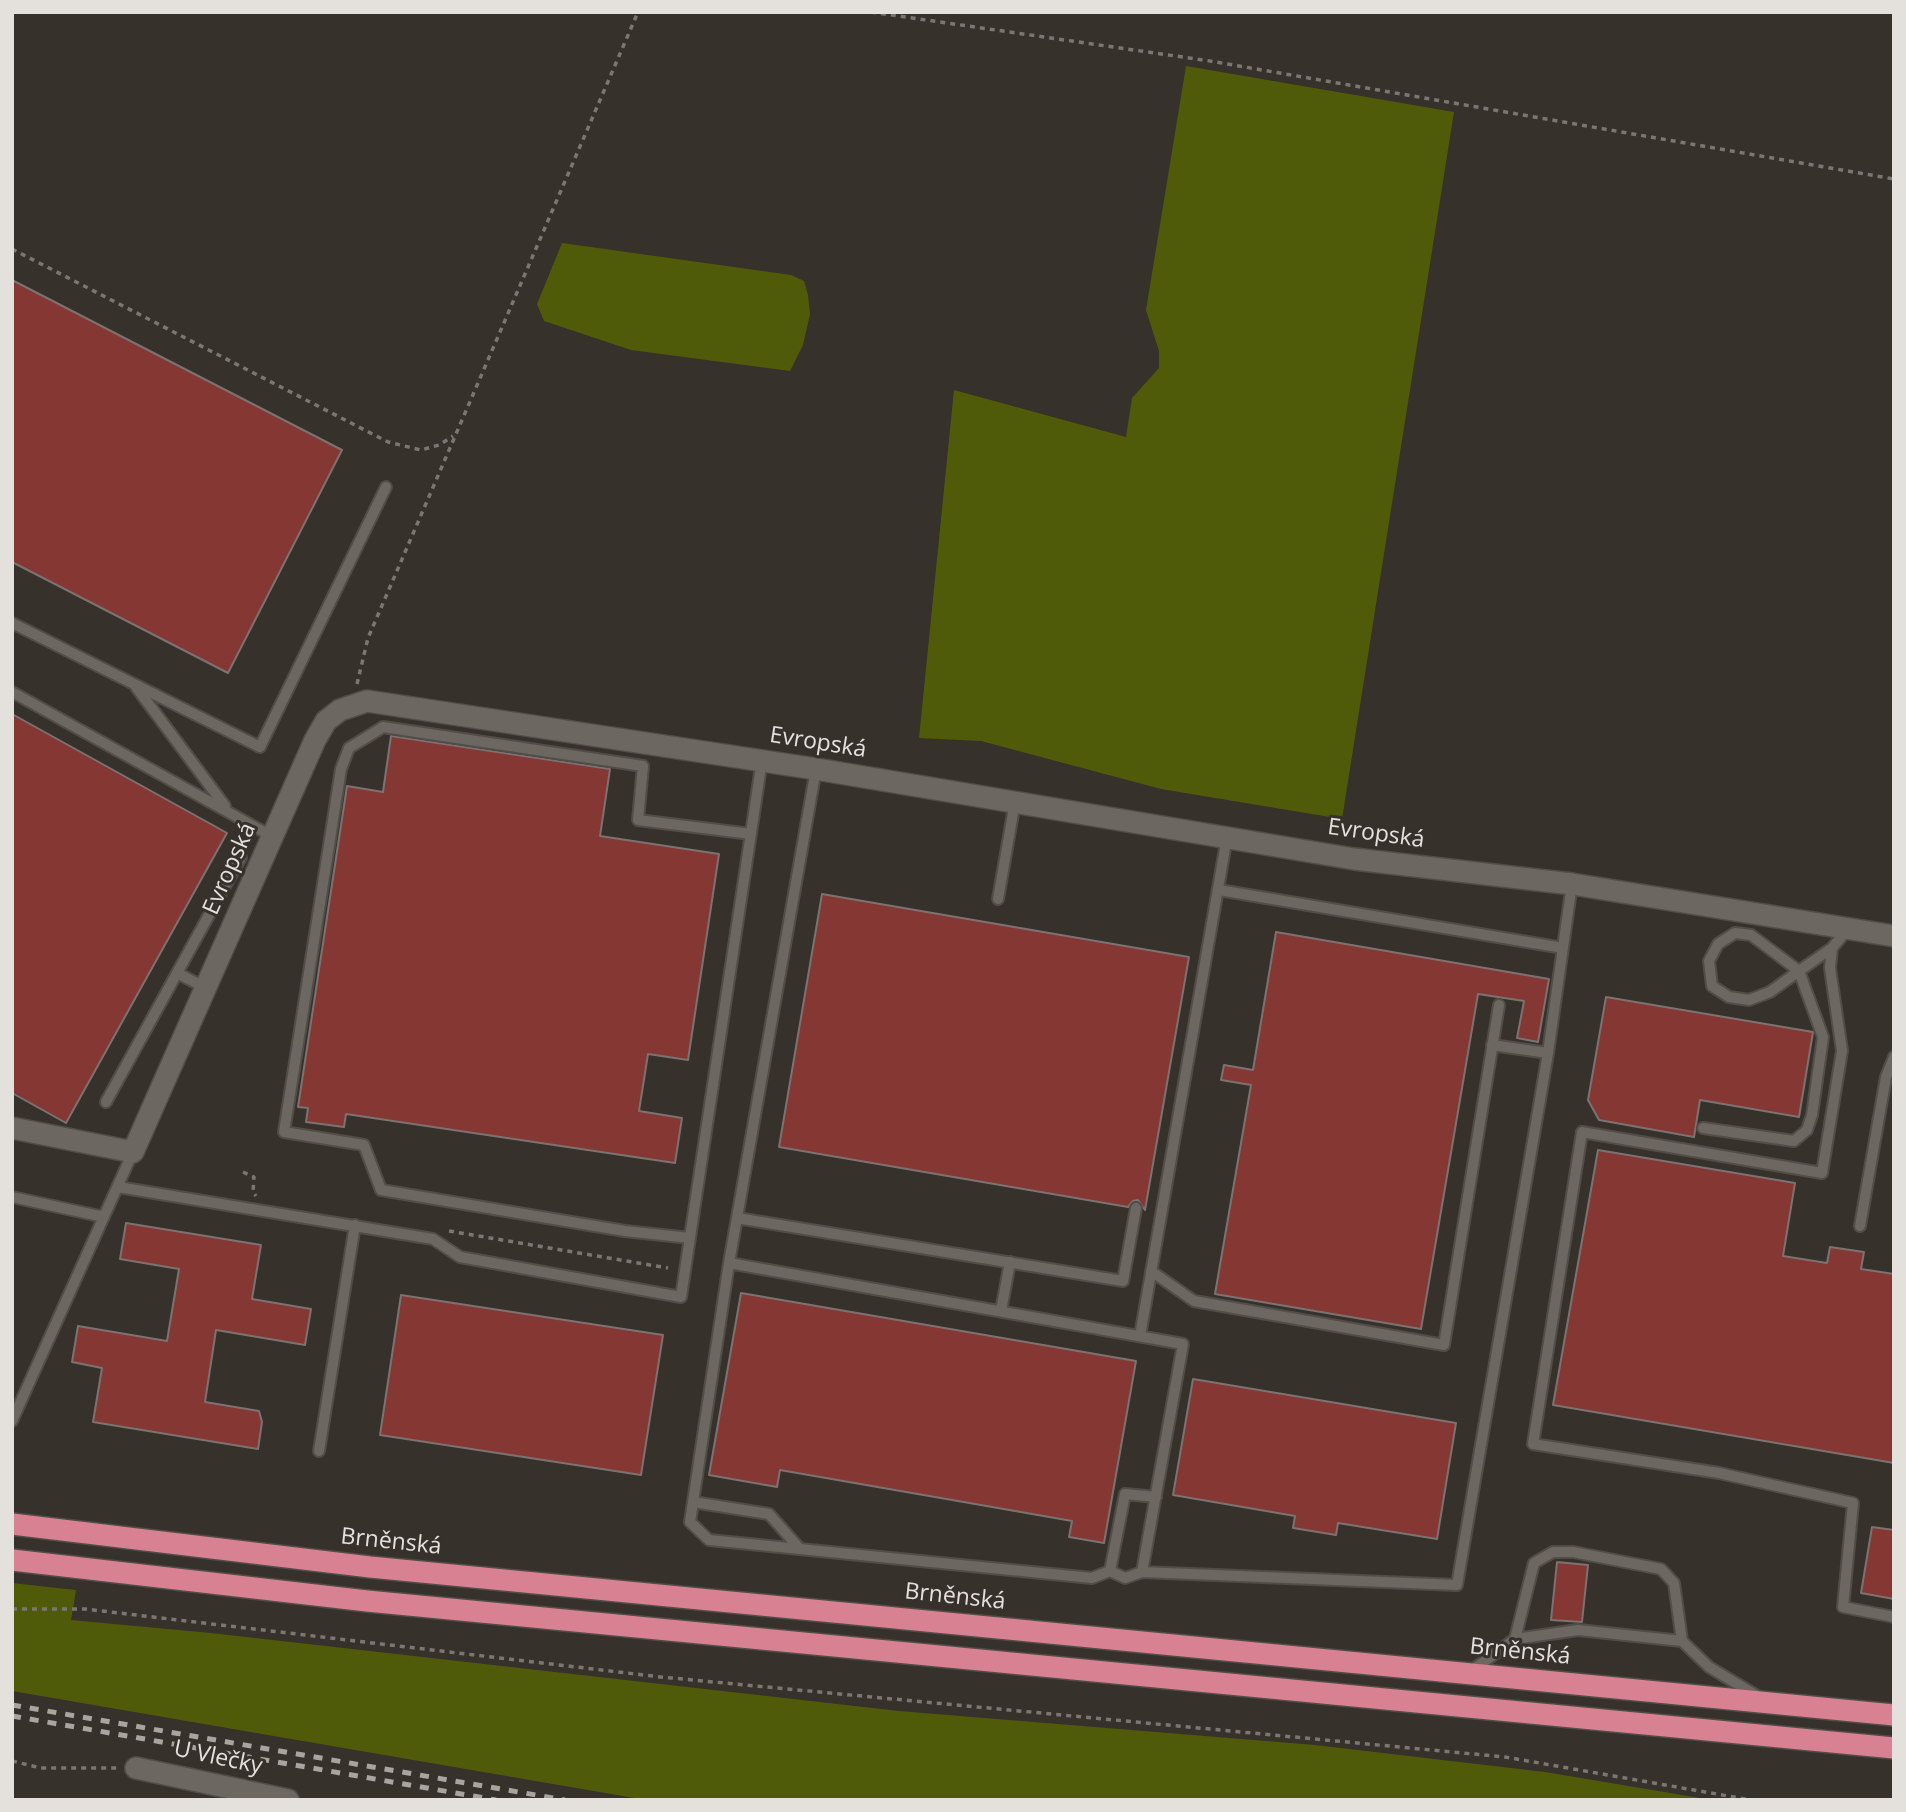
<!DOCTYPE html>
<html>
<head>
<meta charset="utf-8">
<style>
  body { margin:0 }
  #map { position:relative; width:1906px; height:1812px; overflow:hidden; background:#36312b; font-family:"Open Sans",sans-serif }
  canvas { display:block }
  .frame { position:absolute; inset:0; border:14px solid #e4e1dd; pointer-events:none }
</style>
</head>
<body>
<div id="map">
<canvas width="1906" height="1812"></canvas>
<div class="frame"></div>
</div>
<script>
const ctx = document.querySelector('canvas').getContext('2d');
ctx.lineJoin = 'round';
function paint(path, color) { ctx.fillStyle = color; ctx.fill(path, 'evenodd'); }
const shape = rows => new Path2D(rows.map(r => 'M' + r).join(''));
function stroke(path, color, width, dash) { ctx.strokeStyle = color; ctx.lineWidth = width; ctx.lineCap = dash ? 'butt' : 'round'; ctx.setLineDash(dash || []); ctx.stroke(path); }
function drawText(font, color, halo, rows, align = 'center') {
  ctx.font = font + ' "Open Sans",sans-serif'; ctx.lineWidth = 6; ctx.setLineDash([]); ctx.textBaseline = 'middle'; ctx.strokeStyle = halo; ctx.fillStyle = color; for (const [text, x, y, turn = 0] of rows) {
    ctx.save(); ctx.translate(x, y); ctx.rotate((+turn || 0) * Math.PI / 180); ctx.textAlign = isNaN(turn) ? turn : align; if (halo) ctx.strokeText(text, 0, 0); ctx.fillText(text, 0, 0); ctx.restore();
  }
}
const green = shape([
  [1186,66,1454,112,1342,819,1161,789,981,741,919,738,954,390,1126,437,1132,398,1159,368,1159,351,1146,310],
  [562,243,791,275,804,281,808,295,810,314,803,345,790,371,631,350,544,321,537,304],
  [12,1583,76,1590,71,1620,211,1633,899,1711,1315,1745,1545,1772,1712,1800,646,1800,12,1691]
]);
const building = shape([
  [12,280,342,450,228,673,12,562,12,280],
  [12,714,227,833,66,1123,12,1093,12,714],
  [391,736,610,769,600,836,719,854,688,1060,648,1054,639,1111,682,1118,675,1163,346,1114,344,1127,306,1122,308,1108,298,1107,347,786,383,792,391,736],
  [822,894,1189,957,1145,1210,1138,1200,1133,1201,1128,1207,779,1147,822,894],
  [1276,932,1549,979,1538,1042,1517,1038,1524,1001,1478,994,1421,1329,1215,1294,1251,1085,1221,1080,1224,1065,1253,1070,1276,932],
  [1606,997,1813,1032,1799,1117,1700,1100,1694,1137,1599,1120,1588,1100,1606,997],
  [1598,1150,1795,1183,1783,1256,1827,1263,1830,1247,1864,1252,1861,1269,1894,1274,1894,1463,1553,1405,1598,1150],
  [126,1223,261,1245,252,1299,311,1309,305,1345,216,1330,205,1402,259,1411,262,1422,258,1449,93,1422,102,1368,72,1362,78,1326,167,1341,179,1269,120,1259,126,1223],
  [741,1293,1136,1361,1104,1543,1069,1537,1072,1521,975,1504,780,1470,777,1487,709,1475,741,1293],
  [401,1295,663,1335,641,1475,380,1435,401,1295],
  [1193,1379,1456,1423,1437,1539,1338,1523,1336,1535,1293,1528,1295,1516,1173,1495,1193,1379],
  [1872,1527,1894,1530,1894,1599,1861,1593,1872,1527],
  [1557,1562,1588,1565,1582,1622,1551,1620,1557,1562]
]);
const path = shape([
  [871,12,1210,61,1894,179],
  [12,249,388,442,421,450,439,445,453,436],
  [357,684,368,638,638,12],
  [243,1172,254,1177,253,1192,256,1196],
  [449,1231,668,1268],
  [12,1609,85,1609,661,1677,1505,1757,1751,1800],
  [12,1761,41,1768,118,1768]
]);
const lane = shape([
  [12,623,260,747,386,487],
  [136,687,225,806],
  [12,692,273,837],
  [816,769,729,1263,1183,1344,1142,1572,1457,1585,1548,1053],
  [1219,890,1563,948],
  [998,899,1015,802],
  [1848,929,1832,948,1830,968,1842,1051,1822,1173,1582,1132,1533,1444,1719,1473,1853,1503,1843,1607,1894,1617],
  [177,973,206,988],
  [1492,1045,1548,1053,1572,884],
  [106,1102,241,857],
  [1703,1128,1794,1141,1807,1130,1812,1115,1823,1037,1799,971,1751,935,1735,933,1718,944,1709,961,1712,986,1729,997,1749,1000,1770,992,1799,971,1832,948],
  [118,1187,433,1239,460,1257,681,1297,762,760],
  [12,1197,104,1217],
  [737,1218,1123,1281,1136,1208],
  [1860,1226,1886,1077,1894,1057],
  [690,1238,625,1231,381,1190,364,1145,284,1132,341,769,349,748,383,727,643,766,638,820,751,834],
  [729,1263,690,1522,709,1540,1092,1578,1110,1571,1125,1494,1156,1497],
  [1151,1271,1194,1301,1444,1345,1499,1005],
  [1001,1311,1010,1262],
  [1140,1336,1227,837],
  [12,1421,133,1152],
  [319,1451,355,1225],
  [693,1502,769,1514,800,1549],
  [1110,1571,1125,1578,1142,1572],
  [1515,1639,1534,1563,1553,1552,1573,1552,1661,1569,1674,1583,1682,1641],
  [1470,1672,1515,1639,1578,1630,1682,1641,1709,1667,1759,1697]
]);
const street = shape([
  [12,1128,133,1152,315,740,326,721,340,710,367,701,816,769,1354,859,1572,884,1894,936],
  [136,1768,288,1800]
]);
const highway = shape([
  [12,1524,370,1567,1894,1715],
  [12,1560,367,1601,1894,1748]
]);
const rail = shape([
  [12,1705,565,1800],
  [12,1716,496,1800]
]);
const streetNames = [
  ["Evropská",818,743,9],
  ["Evropská",1376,834,8],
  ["Evropská",230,869,-66],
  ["Brněnská",391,1542,6],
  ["Brněnská",955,1597,6],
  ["Brněnská",1520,1652,6],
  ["U Vlečky",218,1758,12]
];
paint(green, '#505b09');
paint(building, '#853734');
stroke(building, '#7b7271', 2);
stroke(lane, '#514d48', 14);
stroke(street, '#514d48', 24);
stroke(highway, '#514d48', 24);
stroke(path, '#7a7671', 3.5, [5, 5]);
stroke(lane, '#6c6760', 10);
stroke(street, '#6c6760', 21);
stroke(highway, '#d78192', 21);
stroke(rail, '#a8a49f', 5, [9, 9]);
drawText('23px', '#e4e1dd', '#36312b', streetNames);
</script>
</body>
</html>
